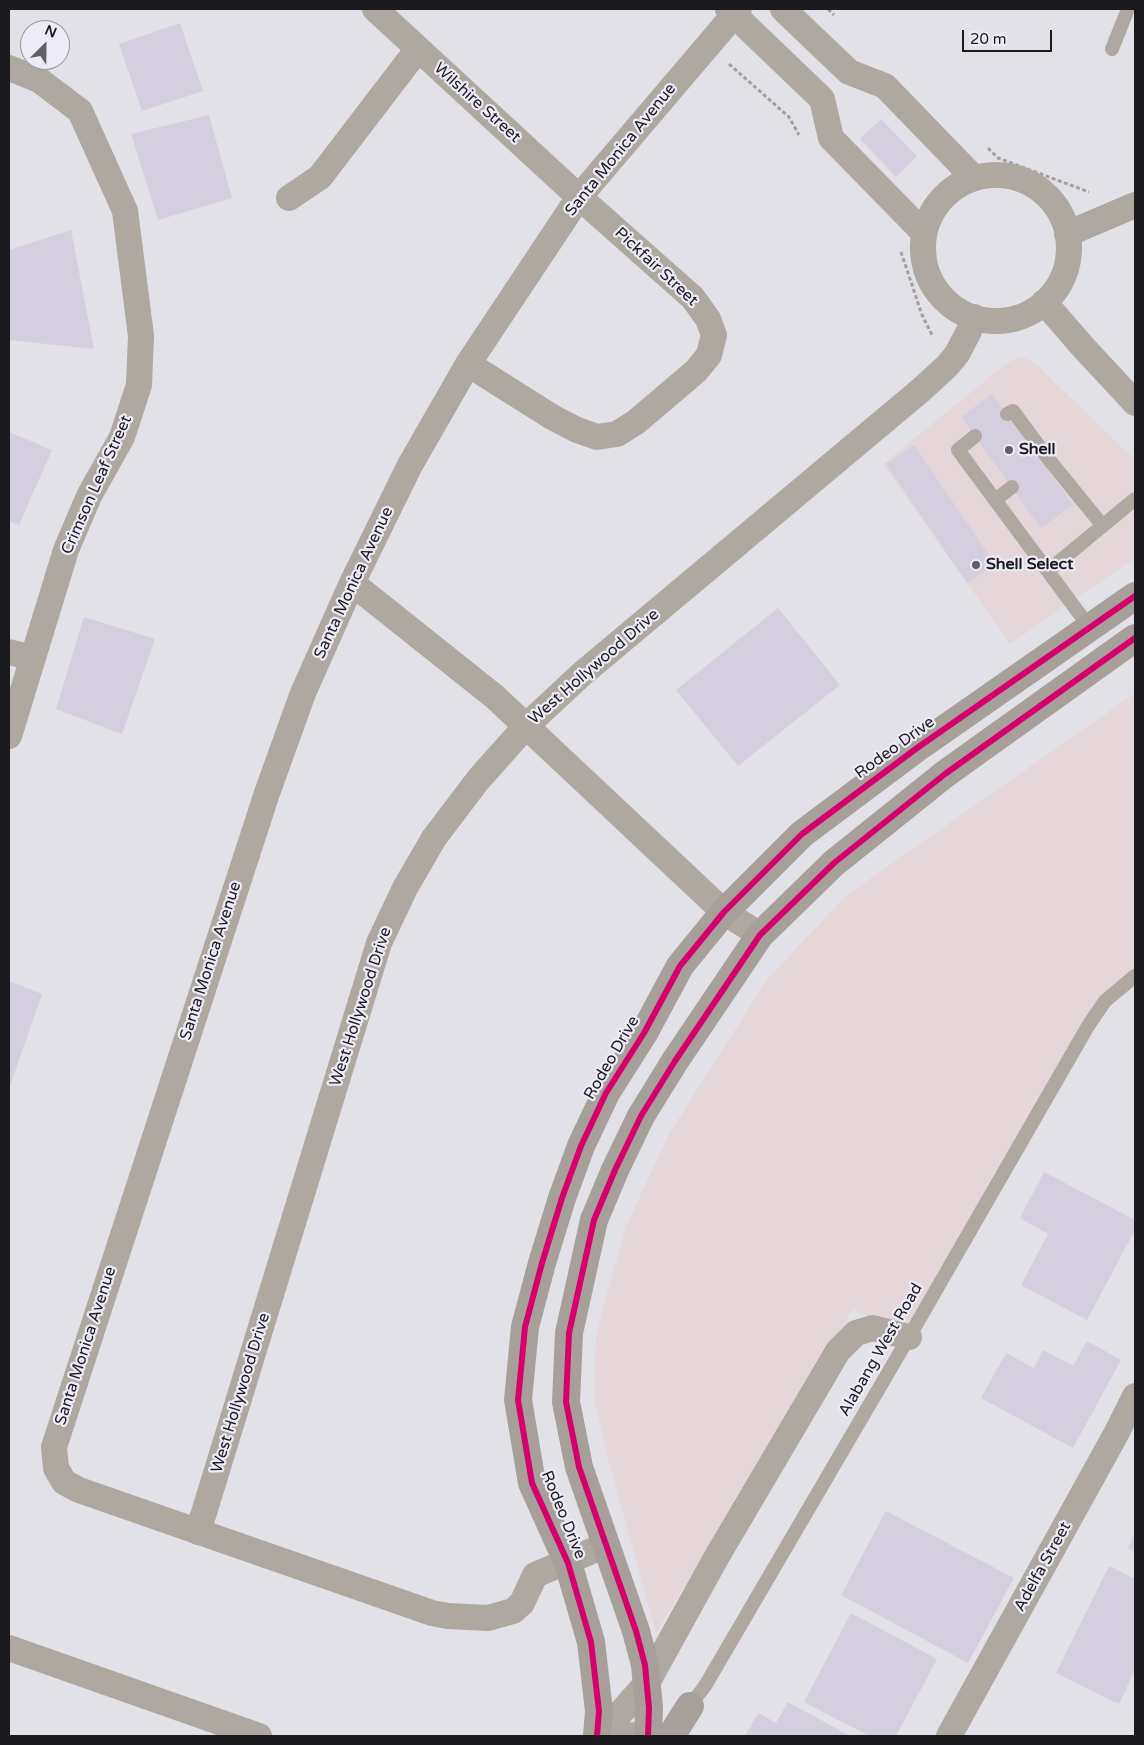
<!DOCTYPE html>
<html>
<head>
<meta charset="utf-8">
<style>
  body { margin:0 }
  #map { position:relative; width:1144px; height:1745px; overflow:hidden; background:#e1e1e7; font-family:"Varela Round",sans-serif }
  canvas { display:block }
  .frame { position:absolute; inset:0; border:10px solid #1a1a1e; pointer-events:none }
  .north { position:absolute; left:20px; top:20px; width:50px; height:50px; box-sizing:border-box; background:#ecebf7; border:1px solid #9897a0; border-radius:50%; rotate:23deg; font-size:14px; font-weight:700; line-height:20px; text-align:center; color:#1a1a1e }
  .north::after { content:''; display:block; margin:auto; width:18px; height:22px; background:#606064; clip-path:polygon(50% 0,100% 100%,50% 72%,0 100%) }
  .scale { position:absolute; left:962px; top:30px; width:90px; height:22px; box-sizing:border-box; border:2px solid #1a1a1e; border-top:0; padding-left:6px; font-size:15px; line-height:18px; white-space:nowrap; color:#1a1a1e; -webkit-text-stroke:4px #ecebf7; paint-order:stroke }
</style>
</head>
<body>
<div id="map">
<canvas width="1144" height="1745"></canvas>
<div class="frame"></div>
<div class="north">N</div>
<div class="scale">20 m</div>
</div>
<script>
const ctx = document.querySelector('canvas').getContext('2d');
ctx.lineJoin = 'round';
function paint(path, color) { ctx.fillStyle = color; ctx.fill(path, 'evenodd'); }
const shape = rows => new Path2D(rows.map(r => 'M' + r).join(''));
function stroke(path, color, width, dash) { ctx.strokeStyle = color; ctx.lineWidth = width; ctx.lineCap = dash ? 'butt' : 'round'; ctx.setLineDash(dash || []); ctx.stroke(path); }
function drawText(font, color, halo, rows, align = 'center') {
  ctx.font = font + ' "Varela Round",sans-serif'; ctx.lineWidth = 4.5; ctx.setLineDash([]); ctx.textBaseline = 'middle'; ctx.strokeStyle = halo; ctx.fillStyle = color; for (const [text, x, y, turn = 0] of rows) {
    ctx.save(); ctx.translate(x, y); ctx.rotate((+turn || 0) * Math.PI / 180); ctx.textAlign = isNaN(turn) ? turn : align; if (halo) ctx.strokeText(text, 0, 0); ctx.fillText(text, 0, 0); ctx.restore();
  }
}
const commercial = shape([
  [1022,357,1035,363,1135,460,1135,558,1010,644,883,464,1008,362],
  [1135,693,1135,980,1105,1001,909,1337,853,1309,656,1633,608,1459,594,1399,596,1338,602,1312,626,1226,670,1132,768,978,847,895]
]);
const building = shape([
  [180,23,203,91,142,111,119,44],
  [209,115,232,198,158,220,131,134],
  [881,119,917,156,896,177,860,139],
  [71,230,94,349,9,340,9,250],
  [992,394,1073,505,1041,528,961,417],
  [9,432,52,450,19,525,9,521],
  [914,445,995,564,967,583,886,464],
  [778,608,840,685,738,766,676,690],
  [84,617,155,639,122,734,56,709],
  [9,981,42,994,9,1089],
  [1044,1172,1135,1220,1135,1230,1087,1320,1021,1285,1048,1234,1020,1218],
  [1087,1341,1121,1360,1073,1448,981,1398,1006,1353,1034,1368,1043,1350,1073,1366],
  [886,1511,1014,1578,968,1663,841,1595],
  [1135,1532,1135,1552,1128,1548],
  [1109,1566,1135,1579,1135,1670,1119,1704,1056,1673],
  [851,1613,937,1659,896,1736,869,1736,804,1702],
  [788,1702,850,1736,745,1736,758,1713,776,1723]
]);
const path = shape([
  [828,9,834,15],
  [729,64,789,117,799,135],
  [988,148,998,158,1089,192],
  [901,252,922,315,933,337]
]);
const lane = shape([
  [1112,49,1128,9],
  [1007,414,1013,411,1050,461,1103,526],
  [975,436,958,450,1090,628],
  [995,500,1012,487],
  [1048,571,1135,499],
  [687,1709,705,1686,909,1337,1088,1026,1105,1001,1135,976]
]);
const street = shape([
  [375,9,579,197,693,298,708,319,714,335,709,355,696,371,636,422,617,434,597,437,577,430,552,417,468,364],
  [728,9,822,99,831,138,924,233],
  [783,9,849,72,885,86,974,178],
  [9,68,39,80,80,111,125,211,141,336,139,385,122,437,89,496,66,550,9,736],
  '923 248a73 73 0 1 1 146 0a73 73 0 1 1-146 0Z',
  [289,198,320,177,418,49],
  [1067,234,1135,205],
  [1044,302,1083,347,1135,403],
  [352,583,495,697,724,912,760,935],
  [9,652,33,658],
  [198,1532,379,943,405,888,434,838,478,780,526,726,583,673,921,390,947,366,957,354,969,331,974,317],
  [606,1545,535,1575,522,1603,513,1611,488,1618,448,1616,432,1613,79,1490,64,1482,56,1468,54,1447,267,793,303,693,352,583,410,465,468,364,579,197,739,9],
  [9,1648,259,1736],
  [600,1736,647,1683,716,1558,838,1351,856,1333,873,1328,909,1337],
  [624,1736,649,1734],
  [949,1736,1116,1434,1135,1396]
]);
const primary = shape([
  [597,1736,599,1711,591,1642,568,1563,532,1483,518,1400,525,1327,542,1263,562,1198,581,1146,606,1093,644,1033,680,966,724,912,802,834,917,748,1135,596],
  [648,1736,649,1708,645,1665,636,1631,579,1467,566,1402,569,1333,594,1220,615,1170,641,1116,675,1061,760,935,834,863,945,774,1135,638],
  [671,1736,690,1706]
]);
const cycleway = shape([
  [597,1736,599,1711,591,1642,568,1563,532,1483,518,1400,525,1327,542,1263,562,1198,581,1146,606,1093,644,1033,680,966,724,912,802,834,917,748,1135,596],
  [648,1736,649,1708,645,1665,636,1631,579,1467,566,1402,569,1333,594,1220,615,1170,641,1116,675,1061,760,935,834,863,945,774,1135,638]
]);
const markers = [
  [1009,450,5,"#606064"],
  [976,565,5,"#606064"]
];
const streetNames = [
  ["Wilshire Street",477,103,42],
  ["Santa Monica Avenue",621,150,-51],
  ["Pickfair Street",656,267,43],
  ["Crimson Leaf Street",97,485,-66],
  ["Santa Monica Avenue",354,583,-65],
  ["West Hollywood Drive",594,667,-41],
  ["Rodeo Drive",895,748,-36],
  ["Santa Monica Avenue",211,961,-72],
  ["West Hollywood Drive",361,1007,-72],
  ["Rodeo Drive",612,1058,-60],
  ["Santa Monica Avenue",86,1346,-72],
  ["Alabang West Road",881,1350,-60],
  ["West Hollywood Drive",241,1393,-73],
  ["Rodeo Drive",563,1515,68],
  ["Adelfa Street",1043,1567,-61]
];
const poiNames = [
  ["Shell",1019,450],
  ["Shell Select",986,565]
];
paint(commercial, '#e5d7d9');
paint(building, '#d5cede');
stroke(path, '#a5a09d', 3, [4, 2.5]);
stroke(lane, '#afa8a1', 14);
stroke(street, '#afa8a1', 26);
stroke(primary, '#a7a09a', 28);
stroke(cycleway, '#d6006c', 6);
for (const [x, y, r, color] of markers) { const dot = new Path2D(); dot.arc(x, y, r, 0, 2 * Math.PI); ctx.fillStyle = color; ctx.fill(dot); stroke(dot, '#ecebf7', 2); }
drawText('16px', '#1a1a1e', '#ecebf7', streetNames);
drawText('bold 16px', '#1a1a1e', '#ecebf7', poiNames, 'left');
</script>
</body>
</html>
